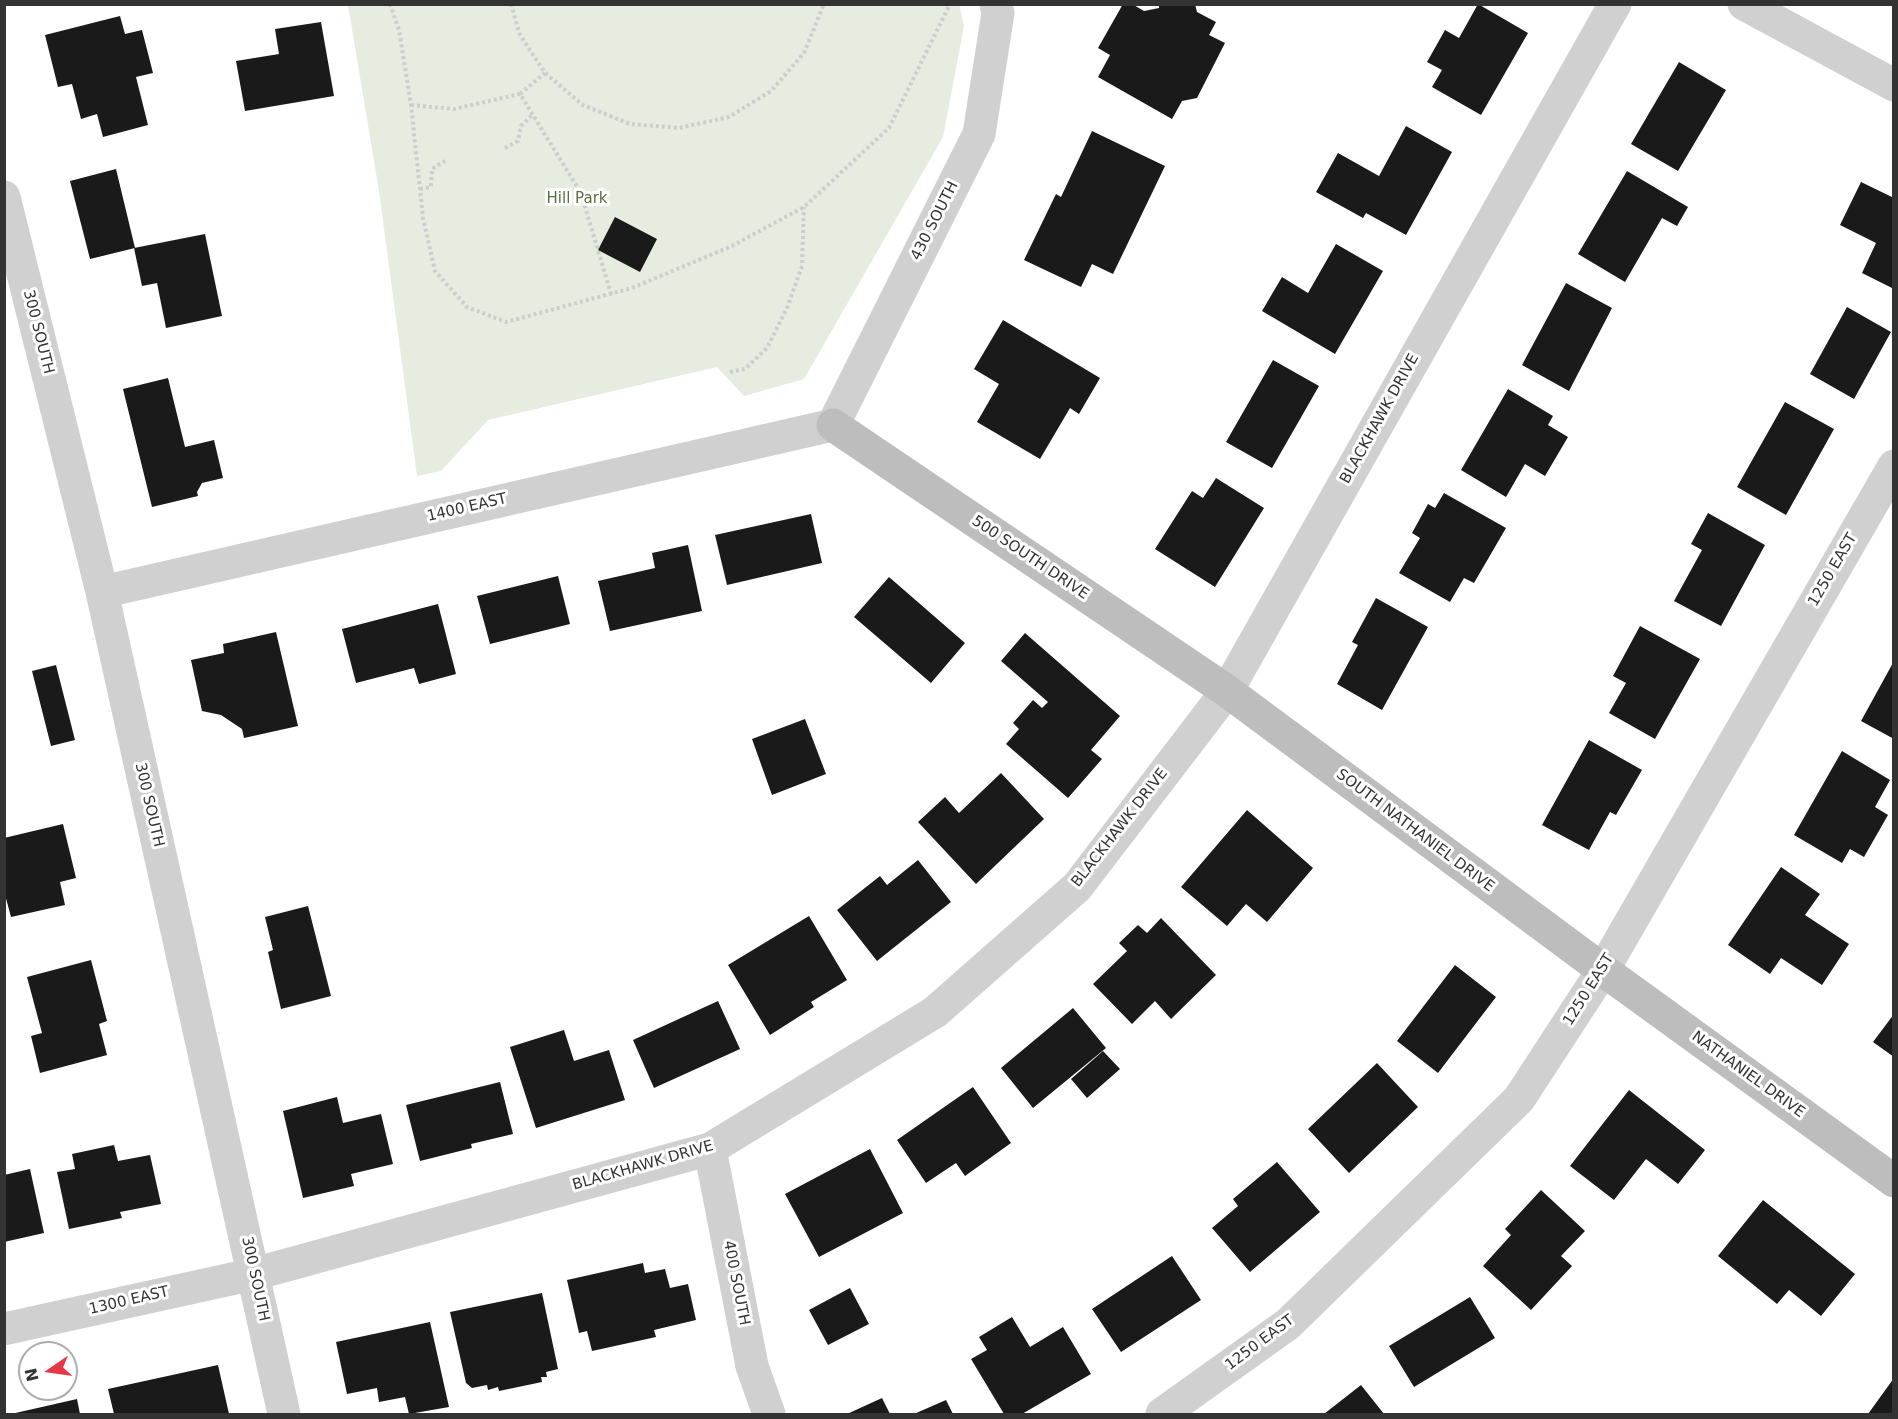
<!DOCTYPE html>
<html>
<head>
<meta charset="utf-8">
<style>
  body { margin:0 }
  #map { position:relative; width:1898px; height:1419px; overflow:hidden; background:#fff; font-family:"DejaVu Sans",sans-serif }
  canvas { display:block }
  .frame { position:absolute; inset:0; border:6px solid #333; pointer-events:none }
  .north { position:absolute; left:18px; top:1341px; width:60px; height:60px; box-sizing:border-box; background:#fff; border:2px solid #adadad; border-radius:50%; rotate:257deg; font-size:16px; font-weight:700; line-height:24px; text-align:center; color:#333 }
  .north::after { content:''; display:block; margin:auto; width:21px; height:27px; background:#e63946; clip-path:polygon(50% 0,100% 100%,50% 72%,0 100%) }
</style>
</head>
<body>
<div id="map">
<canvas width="1898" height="1419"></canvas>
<div class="frame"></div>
<div class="north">N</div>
</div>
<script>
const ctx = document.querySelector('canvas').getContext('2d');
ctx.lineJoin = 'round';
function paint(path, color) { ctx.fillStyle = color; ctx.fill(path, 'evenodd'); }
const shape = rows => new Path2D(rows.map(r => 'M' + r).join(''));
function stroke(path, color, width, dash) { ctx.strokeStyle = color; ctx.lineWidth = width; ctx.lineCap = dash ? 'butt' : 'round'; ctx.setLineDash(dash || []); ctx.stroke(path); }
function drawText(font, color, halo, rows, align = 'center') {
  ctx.font = font + ' "DejaVu Sans",sans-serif'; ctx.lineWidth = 6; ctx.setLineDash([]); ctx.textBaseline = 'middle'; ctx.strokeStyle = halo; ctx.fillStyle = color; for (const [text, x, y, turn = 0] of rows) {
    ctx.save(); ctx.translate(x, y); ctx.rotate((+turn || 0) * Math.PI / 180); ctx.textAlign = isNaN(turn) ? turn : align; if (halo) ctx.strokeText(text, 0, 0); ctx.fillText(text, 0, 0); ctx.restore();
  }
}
const green = shape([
  [959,4,964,26,943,137,804,379,744,396,717,367,488,420,441,471,417,476,379,191,348,5]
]);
const building = shape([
  [1123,4,1132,4,1144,11,1159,8,1159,4,1195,4,1197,12,1216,22,1209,35,1225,43,1197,98,1182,101,1172,119,1098,77,1110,55,1098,48],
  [1478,4,1528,33,1481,115,1432,87,1442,70,1427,62,1445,30,1459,38],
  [120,16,125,34,142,30,153,73,136,77,148,125,103,137,97,114,81,119,72,84,58,87,45,35],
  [321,22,334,96,245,111,236,61,279,54,275,29],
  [1679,62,1726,90,1678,171,1631,144],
  [1406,126,1452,152,1406,235,1366,213,1363,218,1316,192,1338,153,1379,176],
  [1092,131,1165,166,1113,274,1092,264,1081,287,1024,260,1056,194,1061,197],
  [116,169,135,248,90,259,70,181],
  [1627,171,1688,207,1677,226,1662,218,1625,282,1578,254],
  [1861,182,1894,198,1894,289,1862,273,1876,243,1840,225],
  [615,217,657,239,640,272,598,250],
  [205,234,222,316,166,328,157,283,142,286,134,248],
  [1336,244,1383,271,1335,354,1262,311,1282,277,1308,293],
  [1566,283,1612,308,1569,391,1522,365],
  [1847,307,1891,332,1854,399,1810,374],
  [1003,320,1100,378,1079,414,1070,408,1040,459,977,422,999,384,974,369],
  [1273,360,1319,386,1272,468,1226,442],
  [168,378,185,447,214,440,223,478,202,483,197,492,198,496,152,507,123,389],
  [1508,389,1553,416,1548,425,1568,437,1545,476,1525,464,1506,497,1461,470],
  [1785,402,1834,429,1786,515,1737,487],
  [1216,478,1264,508,1215,587,1155,549,1192,491,1203,498],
  [1444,493,1506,528,1474,583,1464,578,1450,602,1399,573,1420,538,1412,533,1428,504,1435,508],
  [1708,513,1765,545,1721,626,1674,601,1702,550,1691,544],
  [811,514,822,563,727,585,715,535],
  [688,545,702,611,610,631,598,581,655,568,652,553],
  [558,576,570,624,490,644,477,596],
  [889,577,965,643,931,683,854,617],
  [1376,598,1428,627,1382,710,1337,684,1358,645,1352,642],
  [438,604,456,674,419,684,414,668,356,683,342,629],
  [1640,626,1700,659,1655,739,1609,713,1626,683,1613,676],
  [276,632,298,726,244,738,242,729,221,715,202,711,191,660,224,653,223,644],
  [1025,633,1120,716,1091,750,1102,759,1068,798,1006,744,1019,729,1013,723,1033,700,1042,708,1048,702,1001,661],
  [1894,661,1894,739,1861,721],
  [56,665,75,740,51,746,32,671],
  [805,719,826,774,772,795,752,739],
  [1589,740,1642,770,1616,815,1610,812,1589,850,1542,825],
  [1842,751,1890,780,1875,807,1888,815,1864,857,1850,849,1842,863,1794,835],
  [1001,773,1044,819,976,884,918,822,945,797,959,813],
  [1247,810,1313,868,1267,922,1246,904,1227,926,1181,887],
  [63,824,76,878,60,882,65,905,11,917,4,891,4,838],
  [918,860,951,902,877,961,837,910,880,876,887,885],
  [1781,867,1820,894,1805,915,1849,944,1822,985,1781,958,1770,974,1728,945],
  [308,906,331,996,281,1009,268,952,273,950,265,917],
  [809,916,847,980,811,1002,814,1007,770,1035,728,965],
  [1161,918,1216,975,1171,1019,1155,1001,1132,1024,1093,984,1127,951,1119,943,1138,925,1147,933],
  [91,960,107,1021,99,1024,107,1055,40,1073,31,1036,42,1033,27,977],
  [1455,965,1496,997,1438,1073,1397,1041],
  [718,1001,740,1049,654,1088,633,1040],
  [1073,1008,1106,1048,1033,1108,1001,1068],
  [1894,1014,1894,1057,1873,1042],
  [564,1030,574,1061,609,1050,625,1100,536,1128,510,1047],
  [1103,1051,1120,1069,1087,1098,1071,1079],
  [1377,1063,1418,1107,1349,1173,1308,1129],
  [500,1082,513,1134,471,1144,472,1148,420,1161,406,1105],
  [973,1087,1011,1143,965,1176,956,1163,926,1183,897,1140],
  [1629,1090,1705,1150,1678,1184,1646,1159,1614,1200,1570,1166],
  [337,1097,343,1123,381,1114,393,1164,351,1174,354,1186,303,1198,283,1111],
  [114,1145,118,1161,150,1155,161,1204,120,1212,122,1218,69,1229,57,1172,75,1169,72,1154],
  [870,1149,903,1213,819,1257,785,1194],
  [1277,1162,1320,1212,1250,1272,1212,1228,1238,1206,1233,1199],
  [30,1169,44,1233,4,1242,4,1175],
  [1541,1190,1585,1231,1561,1256,1572,1266,1531,1310,1483,1266,1511,1235,1505,1229],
  [1763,1200,1855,1274,1821,1316,1789,1290,1777,1304,1718,1256],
  [1172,1256,1201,1300,1121,1352,1092,1309],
  [643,1263,645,1273,665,1269,670,1288,688,1284,696,1320,654,1330,656,1337,592,1351,587,1331,579,1333,567,1280],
  [850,1288,869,1324,828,1345,809,1310],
  [542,1293,558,1369,546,1372,547,1377,541,1377,542,1382,499,1391,498,1387,488,1390,487,1385,472,1388,466,1383,450,1312],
  [1470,1297,1495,1338,1414,1387,1389,1346],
  [1012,1317,1030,1347,1063,1327,1091,1374,1022,1414,1004,1414,971,1359,987,1350,979,1337],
  [430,1322,449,1407,409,1414,405,1397,379,1402,377,1388,347,1394,336,1342],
  [218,1365,229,1414,114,1414,108,1389],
  [1894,1378,1894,1414,1868,1414],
  [1361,1385,1384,1414,1324,1414],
  [882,1398,890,1414,847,1414],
  [77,1399,80,1414,11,1414],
  [946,1400,953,1414,914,1414]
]);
const path = shape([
  [390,4,399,30,411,105,423,218,435,271,467,307,506,322,632,288,732,246,804,207,889,128,950,4],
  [511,4,520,35,545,73,583,105,630,124,679,128,729,117,771,91,804,53,824,4],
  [520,94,545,73],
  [411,105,454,109,520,94,581,193,611,294],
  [505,148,518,141,521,126,532,115],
  [420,189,431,187,432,169,445,161],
  [730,372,745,369,767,348,787,308,802,266,804,207]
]);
const street = shape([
  [1744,4,1894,85],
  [4,197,102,592,284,1414],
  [102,592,833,425,979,134,998,13,996,4],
  [710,1149,752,1366,769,1414],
  [4,1329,254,1274,710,1149,935,1012,1077,887,1227,691,1615,4],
  [1162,1414,1288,1324,1519,1099,1603,970,1894,466]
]);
const secondary = shape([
  [833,425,1227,691,1603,970,1894,1181]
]);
const parkNames = [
  ["Hill Park",577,199]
];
const streetNames = [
  ["430 SOUTH",935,221,-63],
  ["300 SOUTH",38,332,76],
  ["BLACKHAWK DRIVE",1380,419,-61],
  ["1400 EAST",467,508,-13],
  ["500 SOUTH DRIVE",1030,558,34],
  ["1250 EAST",1833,570,-60],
  ["300 SOUTH",149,805,77],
  ["BLACKHAWK DRIVE",1120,828,-52],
  ["SOUTH NATHANIEL DRIVE",1415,831,37],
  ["1250 EAST",1589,990,-58],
  ["NATHANIEL DRIVE",1748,1075,36],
  ["BLACKHAWK DRIVE",643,1166,-16],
  ["300 SOUTH",255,1279,78],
  ["400 SOUTH",736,1283,79],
  ["1300 EAST",129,1301,-13],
  ["1250 EAST",1260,1343,-37]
];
paint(green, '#e6ecdf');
paint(building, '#1a1a1a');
stroke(path, '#cdcdcd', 4, [3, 3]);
stroke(street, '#d0d0d0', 33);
stroke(secondary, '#bdbdbd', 33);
drawText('15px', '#56703f', '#fff', parkNames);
drawText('15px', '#333', '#fff', streetNames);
</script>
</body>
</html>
